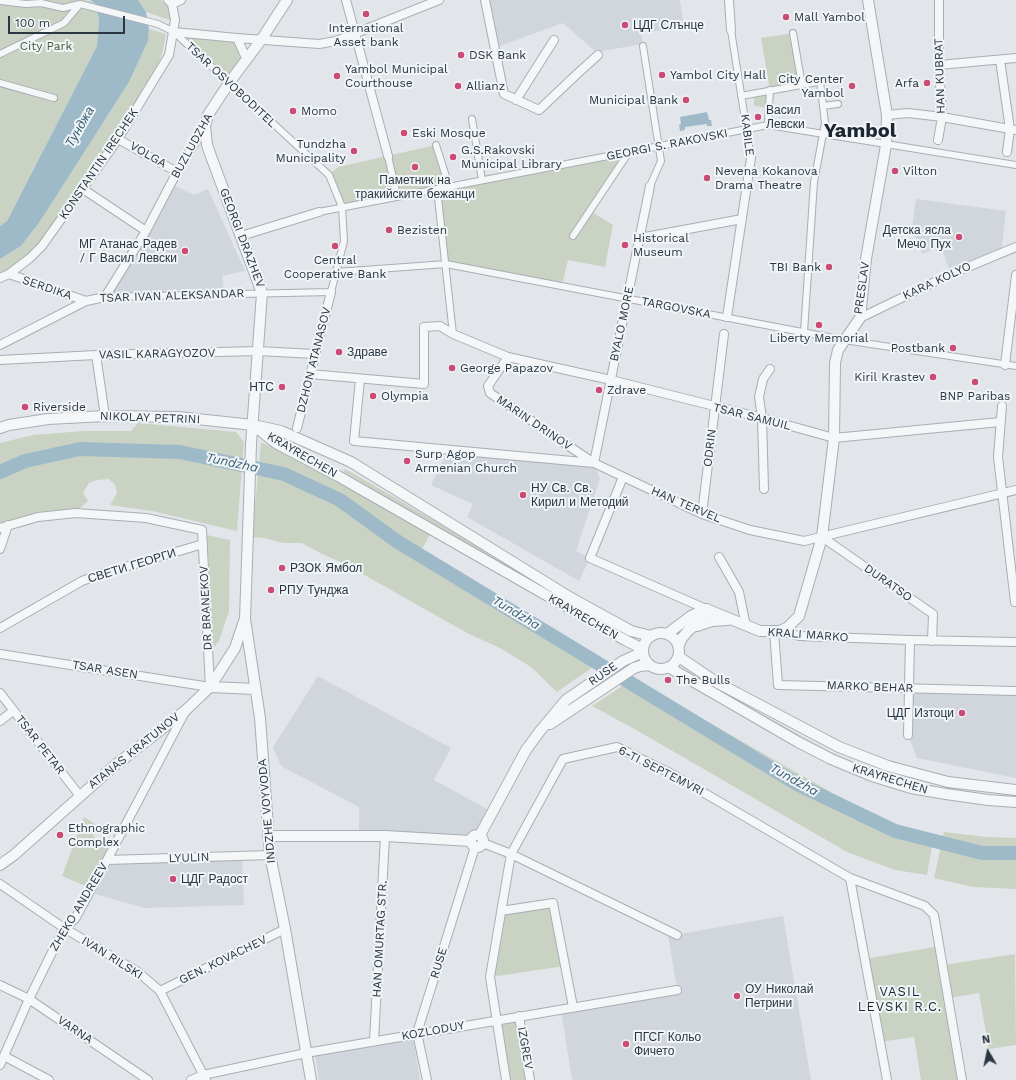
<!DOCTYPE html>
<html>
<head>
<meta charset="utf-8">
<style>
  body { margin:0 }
  #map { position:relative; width:1016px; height:1080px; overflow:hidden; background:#e2e6ea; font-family:"Work Sans",sans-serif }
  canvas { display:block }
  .north { position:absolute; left:968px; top:1032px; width:40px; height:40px; -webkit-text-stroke:3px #f1f5f7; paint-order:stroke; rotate:351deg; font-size:11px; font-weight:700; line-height:16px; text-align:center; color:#2a3641 }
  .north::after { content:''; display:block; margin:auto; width:14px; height:18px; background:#2a3641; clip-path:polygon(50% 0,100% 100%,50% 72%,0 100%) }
  .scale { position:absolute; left:8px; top:16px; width:117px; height:18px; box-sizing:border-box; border:2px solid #2a3641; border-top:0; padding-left:5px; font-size:12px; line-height:14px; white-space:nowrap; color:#2a3641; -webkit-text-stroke:3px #f1f5f7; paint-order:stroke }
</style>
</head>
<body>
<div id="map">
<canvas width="1016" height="1080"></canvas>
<div class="north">N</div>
<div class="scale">100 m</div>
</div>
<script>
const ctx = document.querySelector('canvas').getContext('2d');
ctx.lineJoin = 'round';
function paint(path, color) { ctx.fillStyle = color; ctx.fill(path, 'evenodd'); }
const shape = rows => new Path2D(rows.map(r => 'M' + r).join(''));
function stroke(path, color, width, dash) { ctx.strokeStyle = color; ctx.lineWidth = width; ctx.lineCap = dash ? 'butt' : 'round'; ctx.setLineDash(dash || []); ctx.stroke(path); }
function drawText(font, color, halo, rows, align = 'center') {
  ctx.font = font + ' "Work Sans",sans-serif'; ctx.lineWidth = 4; ctx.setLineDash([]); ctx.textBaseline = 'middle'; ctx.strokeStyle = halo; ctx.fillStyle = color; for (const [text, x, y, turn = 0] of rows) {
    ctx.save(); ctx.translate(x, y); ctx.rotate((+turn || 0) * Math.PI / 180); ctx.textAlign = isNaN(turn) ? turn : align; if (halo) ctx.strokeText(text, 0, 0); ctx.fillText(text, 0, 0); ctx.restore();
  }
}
const built = shape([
  [488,0,680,0,684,27,641,33,643,44,596,52,563,23,497,47],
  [171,184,194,195,208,189,245,271,222,276,225,294,105,297],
  [916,199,1006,211,1001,253,951,274,941,247,922,254,912,228],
  [448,451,594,463,600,479,576,551,590,558,579,581,467,517,473,504,431,485],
  [318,676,451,748,434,780,492,812,477,840,359,836,359,807,281,766,273,747],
  [910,689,1016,691,1016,778,917,758,908,735],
  [242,860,244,905,144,908,95,894,111,864],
  [783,916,811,1080,572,1080,561,1009,677,989,668,936],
  [413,1038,420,1080,319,1080,315,1055]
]);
const green = shape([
  [0,0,85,0,95,2,99,19,97,46,7,221,0,226],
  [138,0,161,0,168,6,170,20,146,12],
  [149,29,166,34,162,54,154,74,116,136,40,244,12,269,0,274,0,259,21,246,39,223,129,82,148,41],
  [174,32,237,38,247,60,229,83],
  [793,33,802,85,770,90,769,108,754,106,754,93,770,90,761,38],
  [436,145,449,186,629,152,590,211,613,225,605,267,568,260,562,286,446,264,437,189,342,207,329,175,338,167],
  [138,423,236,432,244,442,237,531,152,511,110,505,117,493,115,485,109,479,97,480,89,483,83,493,88,501,80,508,36,513,0,523,0,443,33,435,83,431,131,431],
  [261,442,350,485,432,531,421,551,603,660,557,692,531,667,500,648,467,633,345,564,322,554,302,543,283,543,264,538,252,537],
  [343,469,349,471,571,600,559,597,429,522,344,472],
  [207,535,230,540,229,611,219,641,213,649],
  [633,679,850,803,896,824,934,835,927,875,895,870,847,852,638,731,592,706],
  [729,696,812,742,841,757,903,780,940,789,940,792,869,770,811,746,728,698],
  [84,817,95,824,93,836,108,850,88,887,62,876],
  [944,832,986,837,1016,838,1016,889,973,887,934,878],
  [553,903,565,966,490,977,501,911],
  [940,946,943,965,1015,954,1016,1045,989,1049,979,993,948,998,962,1080,921,1080,914,1037,880,1042,865,959],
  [519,1016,530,1080,506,1080,496,1020]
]);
const water = shape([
  [90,0,138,0,146,12,149,29,148,41,129,82,39,223,21,246,0,259,0,226,7,221,97,46,99,19,95,3],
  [707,112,709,120,711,120,712,126,707,126,707,124,685,127,685,130,680,131,679,125,681,124,680,117]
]);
const river = shape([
  [0,472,25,461,80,449,180,452,284,474,340,500,398,542,797,784,895,831,982,853,1016,853]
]);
const pedestrian = shape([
  [0,1,26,4,41,3,63,8,80,4,158,24,174,32,329,175,342,207,344,241,331,292,105,297],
  [731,30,751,158],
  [793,33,802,85],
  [643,46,661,161,650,186],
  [0,54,64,23,80,4],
  [0,83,54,98],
  [741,96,834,79],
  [823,106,838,104],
  [472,119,482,180],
  [768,125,770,90],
  [436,145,449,186],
  [388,156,397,196],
  [437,189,453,334],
  [319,212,768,125,1016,165],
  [573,236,629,152],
  [336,272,446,264,844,340,1016,366],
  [804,332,814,182,825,123,820,81]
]);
const minor = shape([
  [346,0,388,156],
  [485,0,504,94,539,110,577,74,598,55],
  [729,0,731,30],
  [172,4,181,0],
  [174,32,237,38,319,44,336,41,439,0],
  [237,38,247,60],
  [1000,60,1010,129,1007,152],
  [939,65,1016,58],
  [516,100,554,40],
  [887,115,908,113,942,117,1016,130],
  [118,139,177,172],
  [938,140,942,117,939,65,939,0],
  [83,189,146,231],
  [241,236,319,212],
  [640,238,742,219],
  [9,274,86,301],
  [0,278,9,274,30,258,42,246,118,139,169,55,175,20,172,4,168,0],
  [727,317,751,158],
  [860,318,951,274,1016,247],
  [0,345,86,301,105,297,146,231,177,172,205,126],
  [96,355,105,416],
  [508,357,488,386,490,393,594,463,650,186],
  [0,360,96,355,258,351,315,354],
  [1005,365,1016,275],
  [310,374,424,384,424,327,440,326,453,334,508,357,611,380,762,418,834,438,1000,422],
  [360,379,354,441,594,463,702,514,750,530,804,541,1016,490],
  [1002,406,998,457,1015,602],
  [297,428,331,292],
  [623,477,590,558,706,609],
  [764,489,762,418,759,397,763,379,770,369],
  [702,514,724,334],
  [0,528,38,517,76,513,146,518,202,530,210,687,0,654],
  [822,537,933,614,932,641],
  [0,549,8,525],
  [719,557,739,592,746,626],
  [0,628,82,581,101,574,203,544],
  [774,631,778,685,1016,691],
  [780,631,799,636,910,640,1016,642],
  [0,693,80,796],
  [0,721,13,711],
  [908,735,910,640],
  [483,843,511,854,677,935],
  [107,860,270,855],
  [850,878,887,1080],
  [0,884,64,928,138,972,160,991,206,1080],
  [501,911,553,903,573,1007],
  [0,985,29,999,148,1080],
  [160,991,285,929],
  [519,1016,530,1080],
  [374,1041,385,836],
  [4,1056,49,1080],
  [0,1065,29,999,64,928,75,919,107,860,185,712],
  [191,1080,203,1075,306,1053,677,990],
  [427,1080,417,1033,475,847],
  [506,1080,490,977,511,854,563,759,617,747,670,773,850,878,925,906,934,915,962,1080]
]);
const tertiary = shape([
  [287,0,261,40,229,83,208,115,205,126,207,145,212,159,262,293,251,445,245,619,260,718,270,855,285,929,311,1080],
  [256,427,276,443,338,476,625,640,643,649],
  [0,428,9,425,48,419,105,416,178,417,253,425,281,431,351,462,571,598,631,631,651,636],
  [697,626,712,621,728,620],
  '643 651a18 18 0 1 1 36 0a18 18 0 1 1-36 0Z',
  [667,634,691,616,706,609,760,631,780,631,788,627,799,616,822,537,834,438,835,363,838,350,860,318,866,259,886,145,887,115,868,0],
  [679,645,682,638,688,631,704,617,707,609],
  [679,657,716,682,839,747,888,766,948,782,1016,790],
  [670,668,798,742,831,759,872,776,911,788,946,794,988,800,1016,802],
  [210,687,255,689],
  [550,724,634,668,640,666,650,665],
  '471 841a6 6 0 1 1 12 0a6 6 0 1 1-12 0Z',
  [480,835,526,750,540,731,566,700,623,661,643,652],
  [268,836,385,836,471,841],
  [0,865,14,855,113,767,186,710,210,687,235,648,244,621]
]);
const markers = [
  [366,14,4,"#ca4b74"],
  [786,17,4,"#ca4b74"],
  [625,25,4,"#ca4b74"],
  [461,55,4,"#ca4b74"],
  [662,75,4,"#ca4b74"],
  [337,76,4,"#ca4b74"],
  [927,83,4,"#ca4b74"],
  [458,86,4,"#ca4b74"],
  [852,86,4,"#ca4b74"],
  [686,100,4,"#ca4b74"],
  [293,111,4,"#ca4b74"],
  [758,117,4,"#ca4b74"],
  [404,133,4,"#ca4b74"],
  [354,151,4,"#ca4b74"],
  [453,157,4,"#ca4b74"],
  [415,167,4,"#ca4b74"],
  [895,171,4,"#ca4b74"],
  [707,178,4,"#ca4b74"],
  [389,230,4,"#ca4b74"],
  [959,237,4,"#ca4b74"],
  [625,245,4,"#ca4b74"],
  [335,246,4,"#ca4b74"],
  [185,251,4,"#ca4b74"],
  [829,267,4,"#ca4b74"],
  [819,325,4,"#ca4b74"],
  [953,348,4,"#ca4b74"],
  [339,352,4,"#ca4b74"],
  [452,368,4,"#ca4b74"],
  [933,377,4,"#ca4b74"],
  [975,382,4,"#ca4b74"],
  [282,387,4,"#ca4b74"],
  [599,390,4,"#ca4b74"],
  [373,396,4,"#ca4b74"],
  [25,407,4,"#ca4b74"],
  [407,461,4,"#ca4b74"],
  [523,495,4,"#ca4b74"],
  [282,568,4,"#ca4b74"],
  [271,590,4,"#ca4b74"],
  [668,680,4,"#ca4b74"],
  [962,713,4,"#ca4b74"],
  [60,835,4,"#ca4b74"],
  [173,879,4,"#ca4b74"],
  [737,996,4,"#ca4b74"],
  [626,1044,4,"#ca4b74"]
];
const poiNames = [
  ["Mall Yambol",794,17],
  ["ЦДГ Слънце",633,25],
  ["International",366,28,"center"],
  ["Asset bank",366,42,"center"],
  ["DSK Bank",469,55],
  ["Yambol Municipal",345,69],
  ["Courthouse",345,83],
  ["Yambol City Hall",670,75],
  ["City Center",844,79,"right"],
  ["Yambol",844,93,"right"],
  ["Arfa",919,83,"right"],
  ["Allianz",466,86],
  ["Municipal Bank",678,100,"right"],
  ["Васил",766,110],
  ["Левски",766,124],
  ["Momo",301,111],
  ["Eski Mosque",412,133],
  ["Tundzha",346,144,"right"],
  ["Municipality",346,158,"right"],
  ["G.S.Rakovski",461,150],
  ["Municipal Library",461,164],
  ["Nevena Kokanova",715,171],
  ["Drama Theatre",715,185],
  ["Vilton",903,171],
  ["Паметник на",415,180,"center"],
  ["тракийските бежанци",415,194,"center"],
  ["Bezisten",397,230],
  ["Детска ясла",951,230,"right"],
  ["Мечо Пух",951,244,"right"],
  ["Historical",633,238],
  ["Museum",633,252],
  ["МГ Атанас Радев",177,244,"right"],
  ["/ Г Васил Левски",177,258,"right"],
  ["Central",335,260,"center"],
  ["Cooperative Bank",335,274,"center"],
  ["TBI Bank",821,267,"right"],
  ["Liberty Memorial",819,338,"center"],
  ["Postbank",945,348,"right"],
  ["Здраве",347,352],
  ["George Papazov",460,368],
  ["Kiril Krastev",925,377,"right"],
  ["НТС",274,387,"right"],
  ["Zdrave",607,390],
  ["Olympia",381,396],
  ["BNP Paribas",975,396,"center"],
  ["Riverside",33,407],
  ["Surp Agop",415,454],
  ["Armenian Church",415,468],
  ["НУ Св. Св.",531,488],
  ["Кирил и Методий",531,502],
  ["РЗОК Ямбол",290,568],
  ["РПУ Тунджа",279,590],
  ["The Bulls",676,680],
  ["ЦДГ Изтоци",954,713,"right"],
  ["Ethnographic",68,828],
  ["Complex",68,842],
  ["ЦДГ Радост",181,879],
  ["ОУ Николай",745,989],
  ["Петрини",745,1003],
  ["ПГСГ Кольо",634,1037],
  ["Фичето",634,1051]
];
const parkNames = [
  ["City Park",46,46]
];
const streetNames = [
  ["HAN KUBRAT",940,76,-92],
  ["TSAR OSVOBODITEL",231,85,43],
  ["KABILE",747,135,83],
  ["GEORGI S. RAKOVSKI",667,145,-11],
  ["BUZLUDZHA",192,146,-61],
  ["VOLGA",148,155,30],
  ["KONSTANTIN IRECHEK",99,164,-56],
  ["GEORGI DRAZHEV",242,238,69],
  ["KARA KOLYO",937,281,-25],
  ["SERDIKA",47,288,19],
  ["PRESLAV",862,288,-82],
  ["TSAR IVAN ALEKSANDAR",172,296,-2],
  ["TARGOVSKA",676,308,11],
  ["BYALO MORE",622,324,-78],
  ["VASIL KARAGYOZOV",157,354,-1],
  ["DZHON ATANASOV",314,360,-76],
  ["TSAR SAMUIL",752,417,14],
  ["NIKOLAY PETRINI",150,418,2],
  ["MARIN DRINOV",534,423,34],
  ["ODRIN",710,448,-83],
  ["KRAYRECHEN",302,455,30],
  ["HAN TERVEL",686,505,23],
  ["СВЕТИ ГЕОРГИ",132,566,-17],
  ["DURATSO",888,583,35],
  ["DR BRANEKOV",206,608,-93],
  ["KRAYRECHEN",583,617,30],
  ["KRALI MARKO",808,635,4],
  ["TSAR ASEN",105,670,9],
  ["RUSE",603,674,-35],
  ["MARKO BEHAR",870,687,2],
  ["TSAR PETAR",40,745,52],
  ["ATANAS KRATUNOV",134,751,-39],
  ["6-TI SEPTEMVRI",661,771,27],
  ["KRAYRECHEN",890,779,17],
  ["INDZHE VOYVODA",267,811,-95],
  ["LYULIN",189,858,-2],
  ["ZHEKO ANDREEV",79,907,-59],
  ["HAN OMURTAG STR.",380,939,-87],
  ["IVAN RILSKI",112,958,32],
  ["GEN. KOVACHEV",223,960,-26],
  ["RUSE",439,963,-73],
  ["VARNA",75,1030,34],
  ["KOZLODUY",433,1031,-10],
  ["IZGREV",525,1048,80]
];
const waterNames = [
  ["Тунджа",80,127,-60],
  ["Tundzha",232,463,12],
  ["Tundzha",516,613,31],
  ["Tundzha",794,780,29]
];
const neighbourhoodNames = [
  ["VASIL",900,992],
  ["LEVSKI R.C.",900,1007]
];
const townNames = [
  ["Yambol",860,131]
];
paint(built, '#d0d6dc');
paint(green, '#cad3c3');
paint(water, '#9ebac9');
stroke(river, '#9ebac9', 14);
stroke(pedestrian, '#a7aeb4', 8);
stroke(minor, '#a7aeb4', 10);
stroke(tertiary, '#a7aeb4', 12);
stroke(pedestrian, '#f4f6f8', 6);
stroke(minor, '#f4f6f8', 8);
stroke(tertiary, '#f4f6f8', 10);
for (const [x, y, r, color] of markers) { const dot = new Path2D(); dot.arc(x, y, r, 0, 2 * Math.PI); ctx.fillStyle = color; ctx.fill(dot); stroke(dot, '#f1f5f7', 1.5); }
drawText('12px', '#2a3641', '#f1f5f7', poiNames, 'left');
drawText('12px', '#455d38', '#f1f5f7', parkNames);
drawText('12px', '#2a3641', '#f1f5f7', streetNames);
drawText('italic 13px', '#365c74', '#f1f5f7', waterNames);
ctx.letterSpacing = '1px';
drawText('13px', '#1c2732', '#f1f5f7', neighbourhoodNames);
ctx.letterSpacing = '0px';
drawText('bold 20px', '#1c2732', '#f1f5f7', townNames);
</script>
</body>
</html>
